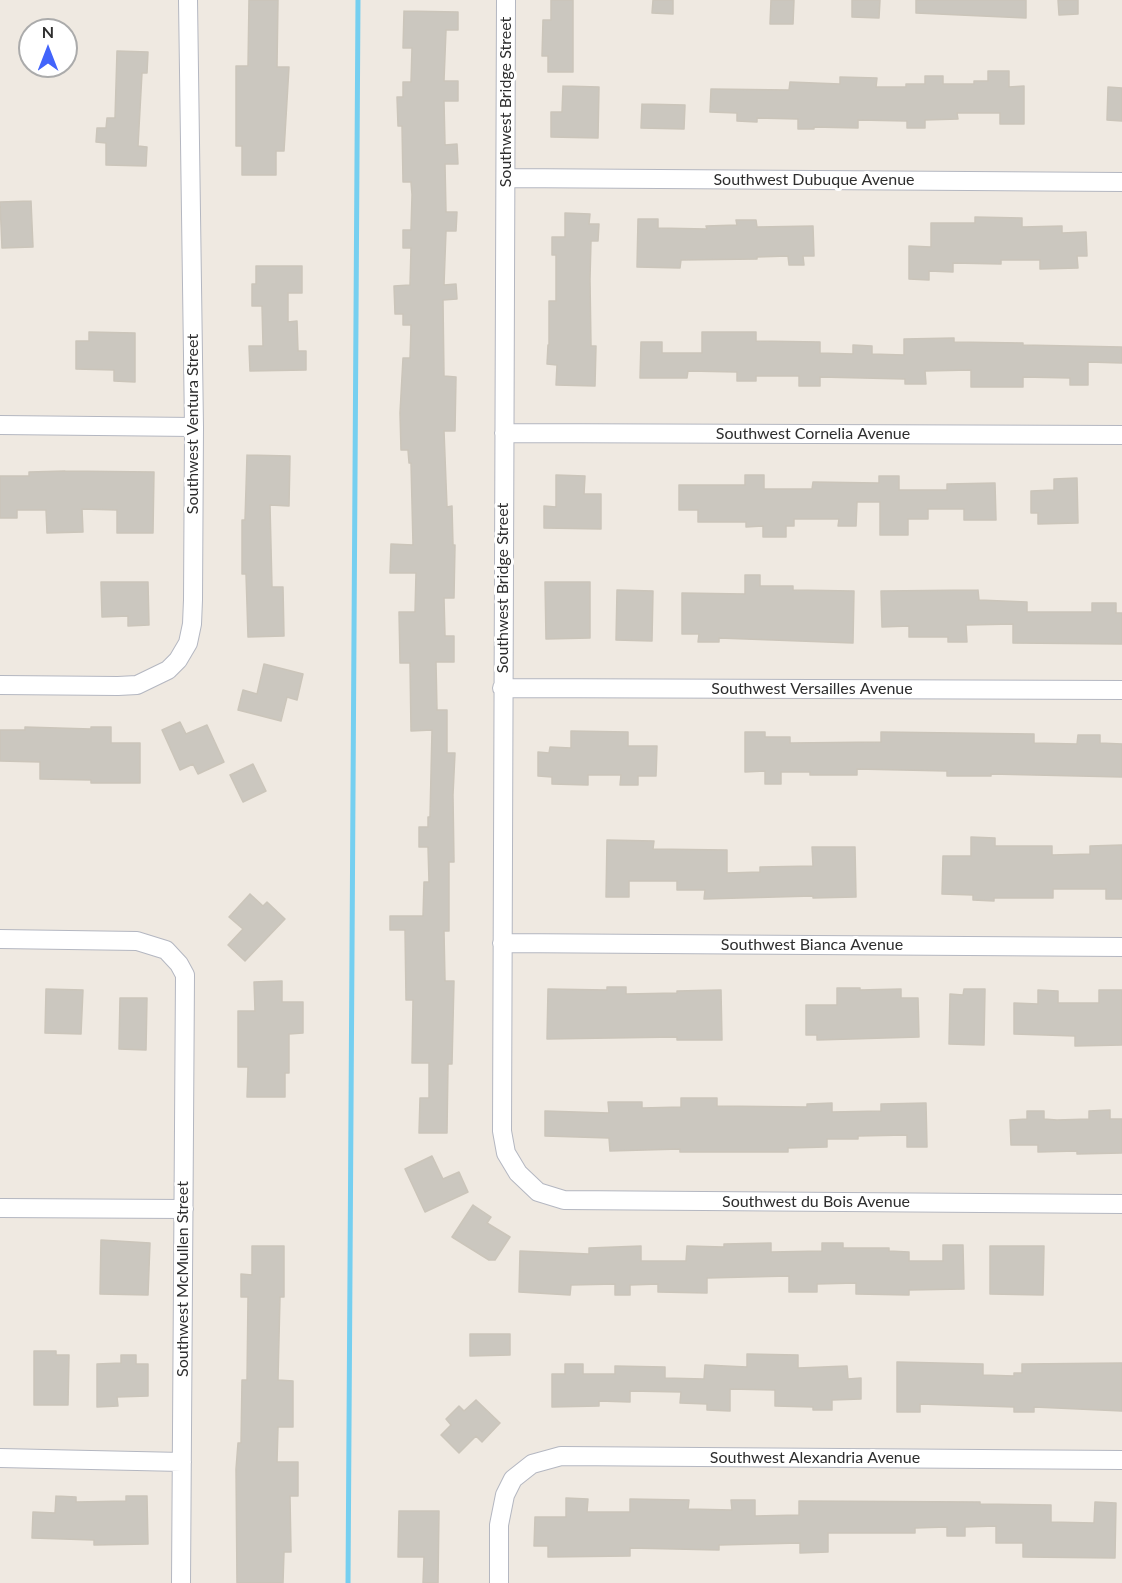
<!DOCTYPE html>
<html>
<head>
<meta charset="utf-8">
<style>
  body { margin:0 }
  #map { position:relative; width:1122px; height:1583px; overflow:hidden; background:#efe9e1; font-family:Lato,sans-serif }
  canvas { display:block }
  .north { position:absolute; left:18px; top:18px; width:60px; height:60px; box-sizing:border-box; background:#fff; border:2px solid #ababab; border-radius:50%; rotate:0deg; font-size:16px; font-weight:700; line-height:24px; text-align:center; color:#2e2e2e }
  .north::after { content:''; display:block; margin:auto; width:21px; height:27px; background:#4264fb; clip-path:polygon(50% 0,100% 100%,50% 72%,0 100%) }
</style>
</head>
<body>
<div id="map">
<canvas width="1122" height="1583"></canvas>
<div class="north">N</div>
</div>
<script>
const ctx = document.querySelector('canvas').getContext('2d');
ctx.lineJoin = 'round';
const shape = rows => new Path2D(rows.map(r => 'M' + r).join(''));
function stroke(path, color, width, dash) { ctx.strokeStyle = color; ctx.lineWidth = width; ctx.lineCap = dash ? 'butt' : 'round'; ctx.setLineDash(dash || []); ctx.stroke(path); }
function paint(path, color) { ctx.fillStyle = color; ctx.fill(path, 'evenodd'); }
function drawText(font, color, halo, rows, align = 'center') {
  ctx.font = font + ' Lato,sans-serif'; ctx.lineWidth = 6; ctx.setLineDash([]); ctx.textBaseline = 'middle'; ctx.strokeStyle = halo; ctx.fillStyle = color; for (const [text, x, y, turn = 0] of rows) {
    ctx.save(); ctx.translate(x, y); ctx.rotate((+turn || 0) * Math.PI / 180); ctx.textAlign = isNaN(turn) ? turn : align; if (halo) ctx.strokeText(text, 0, 0); ctx.fillText(text, 0, 0); ctx.restore();
  }
}
const stream = shape([
  [348,1583,358,0]
]);
const building = shape([
  [249,0,278,0,277,67,289,67,284,151,276,151,276,175,242,175,242,146,236,146,236,66,248,66,249,0],
  [551,0,573,0,573,72,548,72,548,56,542,56,543,20,551,20,551,0],
  [653,0,673,0,673,14,652,13,653,0],
  [771,0,794,0,793,24,770,24,771,0],
  [852,0,880,0,879,18,852,17,852,0],
  [916,0,1026,0,1026,18,916,13,916,0],
  [1058,0,1078,0,1078,14,1059,15,1058,0],
  [404,11,458,12,458,30,446,30,444,81,458,81,458,101,444,101,445,145,457,144,458,164,445,164,446,212,457,212,456,231,446,231,444,285,456,284,457,299,443,300,444,376,456,377,455,431,444,431,447,507,452,506,453,545,455,545,454,598,444,598,445,636,454,636,454,662,436,662,437,710,447,710,447,753,455,753,453,795,454,862,449,862,449,931,444,931,445,981,454,981,452,1064,448,1064,447,1133,419,1133,420,1098,429,1098,429,1063,412,1063,413,1000,406,1000,405,930,390,930,390,916,423,916,424,882,429,882,428,847,419,847,419,827,428,827,428,817,430,817,432,730,411,731,410,663,400,663,399,612,415,612,416,573,390,573,391,544,413,545,411,463,409,463,408,450,401,450,400,413,403,358,410,358,411,325,403,325,403,314,395,314,394,286,410,285,411,248,403,248,403,230,411,230,412,195,411,182,403,182,402,126,398,126,397,97,403,97,403,82,411,82,412,48,403,48,404,11],
  [117,51,148,52,147,73,142,73,138,146,147,147,146,166,106,165,106,143,96,142,97,128,106,128,107,118,115,118,117,51],
  [988,71,1009,71,1009,87,1024,86,1024,124,1000,124,1000,113,957,113,958,119,925,120,925,128,907,128,907,121,858,120,858,128,814,127,814,129,798,129,798,119,757,118,757,122,737,121,737,113,710,112,711,89,789,90,790,82,840,84,840,77,877,78,876,87,906,87,906,84,925,84,925,76,943,76,943,84,974,84,974,81,988,81,988,71],
  [563,86,599,87,598,138,551,137,551,112,562,112,563,86],
  [1108,87,1122,88,1122,121,1107,120,1108,87],
  [642,104,685,105,684,129,641,128,642,104],
  [31,201,33,247,2,248,0,202,31,201],
  [565,213,590,214,589,224,599,224,598,241,591,241,590,279,591,346,596,346,595,386,556,385,557,365,547,364,548,345,549,345,549,301,556,301,556,255,552,255,552,237,565,237,565,213],
  [975,217,1022,218,1022,227,1062,226,1062,233,1086,232,1087,256,1077,256,1078,268,1040,269,1040,260,1001,260,1001,264,953,263,953,272,929,271,929,280,909,279,909,246,931,247,931,223,975,223,975,217],
  [638,219,658,219,658,228,707,229,706,226,737,225,736,220,756,220,757,227,813,226,814,256,803,256,804,265,789,265,788,256,757,257,757,259,681,260,680,268,637,267,638,219],
  [256,266,302,266,302,293,288,293,288,322,297,321,298,351,306,351,306,370,250,371,249,346,263,346,262,306,252,306,252,284,256,284,256,266],
  [89,332,135,333,135,382,114,381,114,370,76,369,76,341,89,341,89,332],
  [702,332,756,332,756,341,820,342,820,353,853,354,853,345,872,346,872,354,904,355,904,339,954,338,954,342,1023,343,1023,345,1122,347,1122,363,1088,362,1088,385,1070,385,1070,378,1023,377,1023,387,971,387,971,370,925,371,926,384,905,384,905,379,820,377,820,386,799,386,799,376,756,376,756,381,737,381,737,372,688,371,687,378,640,378,641,342,662,342,662,353,702,353,702,332],
  [247,455,290,456,289,506,270,505,272,587,283,587,284,636,248,637,246,574,242,574,242,520,245,520,247,455],
  [65,471,154,472,153,533,117,533,117,510,82,509,83,532,47,533,46,510,17,510,17,518,0,518,0,476,29,476,29,472,65,471],
  [556,475,585,476,584,494,601,494,601,529,544,528,544,506,556,507,556,475],
  [745,475,764,475,764,489,812,489,813,482,879,483,879,476,899,476,899,490,947,490,947,484,995,483,996,520,964,520,964,509,928,509,928,519,908,519,908,535,880,535,880,502,857,502,856,526,838,526,839,519,794,519,794,526,786,526,786,537,763,537,763,526,746,527,746,522,698,522,698,510,679,510,679,485,745,485,745,475],
  [1077,478,1078,523,1038,524,1038,513,1031,513,1031,491,1054,490,1054,479,1077,478],
  [745,575,760,575,760,586,793,586,793,590,854,591,853,643,719,638,719,642,698,642,699,634,682,634,682,593,745,594,745,575],
  [101,582,148,582,149,625,128,626,128,616,102,617,101,582],
  [545,582,590,582,590,638,546,639,545,582],
  [617,590,653,591,652,641,616,640,617,590],
  [978,590,979,600,1027,602,1027,612,1092,612,1092,603,1116,603,1116,613,1122,613,1122,644,1013,643,1013,624,966,625,967,642,948,642,948,637,909,637,909,626,882,627,881,591,978,590],
  [264,664,303,674,297,700,287,697,281,721,238,710,243,690,257,694,264,664],
  [180,722,186,734,207,725,224,762,198,774,193,764,180,770,162,730,180,722],
  [25,727,91,729,91,727,111,727,111,743,140,743,140,783,91,783,91,780,40,779,40,762,0,761,0,730,25,730,25,727],
  [571,731,628,732,628,746,657,746,656,776,638,776,638,785,620,785,621,775,588,775,588,785,552,784,552,777,538,776,538,752,549,753,550,747,571,748,571,731],
  [745,732,765,732,765,737,790,737,790,743,881,742,881,732,1034,734,1034,743,1077,744,1078,735,1100,735,1100,743,1122,744,1122,777,991,774,991,776,947,776,947,771,857,769,857,775,810,775,810,772,781,772,781,784,765,784,765,771,745,772,745,732],
  [253,764,266,791,243,802,230,775,253,764],
  [971,837,995,838,995,846,1052,846,1052,855,1090,854,1090,846,1122,845,1122,899,1106,899,1106,889,1053,889,1053,898,994,898,994,901,973,900,973,895,942,894,943,856,971,856,971,837],
  [607,840,654,841,653,849,727,850,727,873,760,872,760,867,813,866,812,847,855,847,856,897,813,898,813,896,704,899,705,890,677,890,677,881,629,881,629,897,606,897,607,840],
  [250,894,263,906,267,902,285,919,245,961,228,945,243,929,229,917,250,894],
  [282,981,282,1002,303,1002,303,1033,289,1034,289,1073,285,1073,285,1097,247,1097,248,1067,238,1067,238,1011,255,1011,254,982,282,981],
  [607,987,626,987,626,994,677,993,677,991,721,990,722,1040,677,1040,677,1037,547,1039,548,989,607,990,607,987],
  [837,988,860,988,860,990,901,989,901,998,918,998,919,1037,817,1040,817,1035,806,1035,806,1005,837,1005,837,988],
  [46,989,83,990,81,1034,45,1033,46,989],
  [964,989,985,989,984,1045,949,1044,950,994,963,995,964,989],
  [1038,990,1058,991,1058,1003,1099,1003,1099,990,1122,990,1122,1045,1075,1046,1075,1036,1014,1034,1014,1003,1038,1004,1038,990],
  [120,998,147,998,146,1050,119,1049,120,998],
  [681,1098,717,1098,717,1106,807,1107,807,1104,832,1103,832,1112,881,1111,881,1104,926,1103,927,1147,907,1147,907,1135,858,1136,858,1139,827,1139,827,1147,788,1148,788,1152,680,1152,680,1149,610,1151,609,1138,545,1136,545,1111,609,1113,608,1102,642,1102,642,1108,681,1107,681,1098],
  [1110,1110,1110,1119,1122,1119,1122,1153,1077,1154,1077,1151,1038,1152,1038,1145,1011,1145,1010,1120,1027,1119,1027,1111,1044,1111,1044,1119,1057,1120,1089,1119,1089,1111,1110,1110],
  [432,1156,443,1179,459,1172,468,1192,425,1212,405,1169,432,1156],
  [473,1205,491,1217,487,1223,510,1237,495,1260,489,1260,452,1237,473,1205],
  [101,1240,150,1243,148,1295,100,1294,101,1240],
  [771,1243,771,1252,822,1251,822,1243,843,1243,843,1248,889,1248,889,1251,909,1252,909,1261,943,1261,943,1245,963,1245,964,1289,909,1290,909,1295,856,1294,856,1283,817,1284,817,1292,789,1292,789,1276,707,1278,707,1293,658,1292,658,1284,630,1285,630,1295,615,1295,615,1284,571,1285,570,1295,519,1292,520,1251,589,1254,589,1248,641,1246,641,1261,686,1261,687,1246,724,1247,724,1244,771,1243],
  [252,1246,284,1246,284,1297,280,1297,278,1380,293,1381,293,1427,278,1427,277,1462,298,1462,298,1496,290,1496,291,1552,284,1552,283,1583,237,1583,236,1469,238,1443,241,1443,242,1380,247,1380,248,1297,241,1297,241,1274,252,1275,252,1246],
  [990,1246,1044,1246,1043,1295,990,1294,990,1246],
  [470,1334,510,1334,510,1355,470,1356,470,1334],
  [34,1351,56,1351,56,1355,69,1355,68,1405,34,1405,34,1351],
  [747,1354,798,1355,798,1368,847,1366,848,1379,861,1378,861,1399,832,1400,832,1410,813,1410,813,1407,775,1406,775,1390,730,1389,730,1411,707,1410,707,1404,680,1403,681,1392,630,1391,630,1402,599,1401,599,1406,552,1407,552,1374,565,1374,565,1364,583,1364,583,1374,615,1374,615,1366,665,1367,665,1378,704,1379,705,1365,747,1367,747,1354],
  [121,1355,136,1355,136,1364,148,1364,148,1396,117,1397,118,1406,97,1407,97,1364,121,1363,121,1355],
  [897,1362,983,1364,983,1375,1014,1376,1014,1373,1022,1373,1022,1364,1122,1363,1122,1411,1034,1407,1034,1412,1014,1412,1014,1407,920,1404,920,1412,897,1412,897,1362],
  [476,1400,500,1423,482,1442,476,1436,459,1453,441,1435,451,1425,446,1419,459,1406,464,1411,476,1400],
  [56,1496,76,1497,76,1502,126,1501,126,1496,147,1496,148,1544,94,1545,94,1540,32,1538,33,1512,55,1513,56,1496],
  [566,1498,588,1499,587,1512,630,1512,630,1499,689,1500,688,1509,732,1510,731,1500,755,1500,755,1516,799,1515,799,1501,980,1502,980,1504,1051,1505,1051,1522,1094,1523,1095,1502,1116,1503,1115,1558,1023,1557,1023,1543,996,1543,996,1526,965,1527,965,1536,947,1536,947,1527,915,1528,915,1533,828,1533,828,1552,800,1553,800,1543,719,1545,719,1550,630,1548,630,1556,548,1557,548,1546,534,1546,535,1517,566,1517,566,1498],
  [399,1511,439,1511,438,1583,423,1583,424,1557,398,1557,399,1511]
]);
const street = shape([
  [506,0,502,1131,506,1153,518,1173,538,1192,564,1200,1122,1204],
  [506,178,1122,182],
  [0,425,194,427],
  [504,433,1122,435],
  [0,685,118,686,137,685,168,670,178,660,188,643,192,624,193,600,194,427,188,0],
  [502,688,1122,690],
  [0,939,137,941,166,950,179,964,185,975,181,1583],
  [502,943,1122,947],
  [0,1208,184,1209],
  [0,1458,182,1462],
  [499,1583,499,1525,505,1495,513,1479,532,1464,561,1456,1122,1460]
]);
const streetNames = [
  ["Southwest Bridge Street",506,102,-90],
  ["Southwest Dubuque Avenue",814,180],
  ["Southwest Ventura Street",193,424,-90],
  ["Southwest Cornelia Avenue",813,434],
  ["Southwest Bridge Street",503,588,-90],
  ["Southwest Versailles Avenue",812,689],
  ["Southwest Bianca Avenue",812,945],
  ["Southwest du Bois Avenue",816,1202],
  ["Southwest McMullen Street",183,1279,-90],
  ["Southwest Alexandria Avenue",815,1458]
];
stroke(stream, '#75cff0', 5);
paint(building, '#cbc7bf');
stroke(building, '#cbc5ba', 1.5);
stroke(street, '#b4b7c1', 20);
stroke(street, '#fff', 18);
drawText('16px', '#2e2e2e', '#fff', streetNames);
</script>
</body>
</html>
